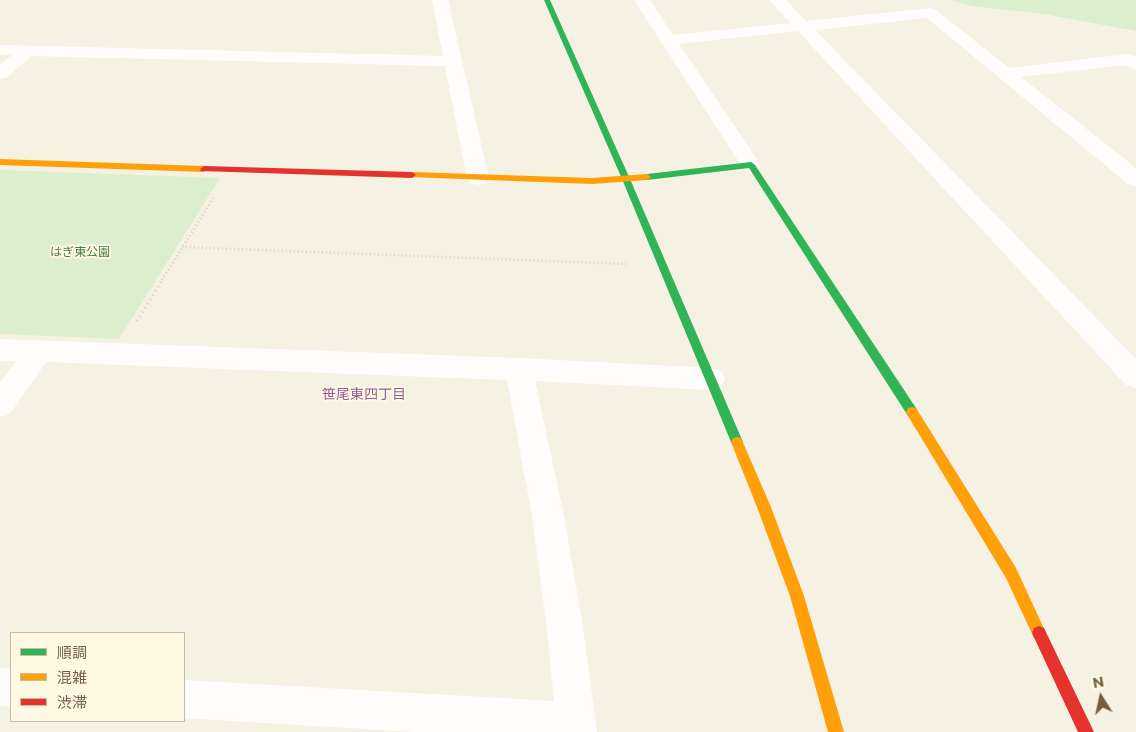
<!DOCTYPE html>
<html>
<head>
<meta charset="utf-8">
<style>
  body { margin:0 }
  #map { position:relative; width:1136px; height:732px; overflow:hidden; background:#f5f2e4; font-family:Montserrat,"Noto Sans JP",sans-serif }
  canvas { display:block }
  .legend { position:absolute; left:10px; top:632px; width:175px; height:90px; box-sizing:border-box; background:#fff9e4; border:1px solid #c7bba4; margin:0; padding:6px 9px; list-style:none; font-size:15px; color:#735e44 }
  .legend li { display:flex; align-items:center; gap:10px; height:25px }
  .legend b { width:25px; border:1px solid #c7bba4 }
  .north { position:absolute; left:1076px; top:672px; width:50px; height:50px; -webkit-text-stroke:4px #fff9e4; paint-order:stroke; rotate:350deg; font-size:14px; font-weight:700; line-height:20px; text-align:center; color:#735e44 }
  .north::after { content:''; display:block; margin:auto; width:18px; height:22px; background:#735e44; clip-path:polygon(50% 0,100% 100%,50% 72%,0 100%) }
</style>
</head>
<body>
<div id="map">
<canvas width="1136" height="732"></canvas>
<ul class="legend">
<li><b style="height:6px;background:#30b455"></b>順調</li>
<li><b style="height:6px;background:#ff9f0a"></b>混雑</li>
<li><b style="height:6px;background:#e5322d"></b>渋滞</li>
</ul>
<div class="north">N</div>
</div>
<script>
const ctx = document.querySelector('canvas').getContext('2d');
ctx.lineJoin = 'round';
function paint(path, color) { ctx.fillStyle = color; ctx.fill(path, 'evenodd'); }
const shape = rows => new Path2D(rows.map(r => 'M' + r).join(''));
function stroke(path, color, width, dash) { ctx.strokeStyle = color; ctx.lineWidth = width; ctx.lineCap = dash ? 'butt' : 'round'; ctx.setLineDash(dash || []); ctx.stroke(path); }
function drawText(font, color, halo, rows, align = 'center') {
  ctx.font = font + ' Montserrat,"Noto Sans JP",sans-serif'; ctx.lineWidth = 4; ctx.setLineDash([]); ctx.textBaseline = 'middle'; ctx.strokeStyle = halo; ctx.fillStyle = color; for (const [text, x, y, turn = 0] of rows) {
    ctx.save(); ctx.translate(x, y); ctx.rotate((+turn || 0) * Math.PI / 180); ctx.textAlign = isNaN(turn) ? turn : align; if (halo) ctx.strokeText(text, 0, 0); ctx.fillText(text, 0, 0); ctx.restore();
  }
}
const green = shape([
  [951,0,1136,0,1136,31,1044,14,972,6],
  [0,170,220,178,119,339,0,334]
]);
const pathFar1 = shape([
  [182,247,627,264],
  [162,280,214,197]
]);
const path = shape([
  [137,321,163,279]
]);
const street = shape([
  [432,0,448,0,489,178,485,183,478,185,471,183,467,178,445,66,32,56,6,78,0,79,0,65,12,55,0,55,0,45,443,56,432,0],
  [634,0,650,0,673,35,790,23,769,0,786,0,806,21,930,8,936,10,1009,68,1128,54,1136,57,1136,70,1124,65,1021,77,1136,168,1136,186,1128,184,927,18,815,30,1136,359,1136,388,1126,385,798,31,679,44,761,165,758,169,751,171,744,169,741,165,634,0],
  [0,339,519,358,711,368,721,371,725,379,721,387,711,390,535,381,564,516,582,621,597,732,413,732,184,718,184,680,554,701,546,621,532,516,507,380,46,362,10,414,0,417,0,383,16,361,0,361,0,339],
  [0,668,11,669,11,707,0,706,0,668]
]);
const fast = shape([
  [544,0,550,0,630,179,743,442,741,446,737,447,733,446,731,442,622,179,544,0],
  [751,162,755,165,916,408,918,412,916,416,912,417,908,416,749,168,647,180,643,177,647,174,751,162]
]);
const slow = shape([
  [0,159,204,166,208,169,204,172,0,165,0,159],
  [412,172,592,178,647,174,651,177,647,180,592,184,409,177,409,173,412,172],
  [912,407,916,408,1016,568,1046,633,1044,638,1039,640,1034,638,1006,578,908,416,906,412,908,408,912,407],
  [737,437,741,438,771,507,804,596,844,732,828,732,790,596,757,507,731,442,733,438,737,437]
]);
const jam = shape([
  [204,166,412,172,416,175,412,178,201,171,200,169,204,166],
  [1039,626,1044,628,1094,732,1078,732,1032,633,1034,628,1039,626]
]);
const parkNames = [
  ["はぎ東公園",80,252]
];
const neighbourhoodNames = [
  ["笹尾東四丁目",364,395]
];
paint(green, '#dbeecd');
stroke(pathFar1, '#d7d0c6', 2.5, [1, 3]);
stroke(path, '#d7d0c6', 3, [1, 4]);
paint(street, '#fefdfb');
paint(fast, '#30b455');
paint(slow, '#ff9f0a');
paint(jam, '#e5322d');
drawText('12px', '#45803f', '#fff9e4', parkNames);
drawText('14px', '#8f5f98', '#fff9e4', neighbourhoodNames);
</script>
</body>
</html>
